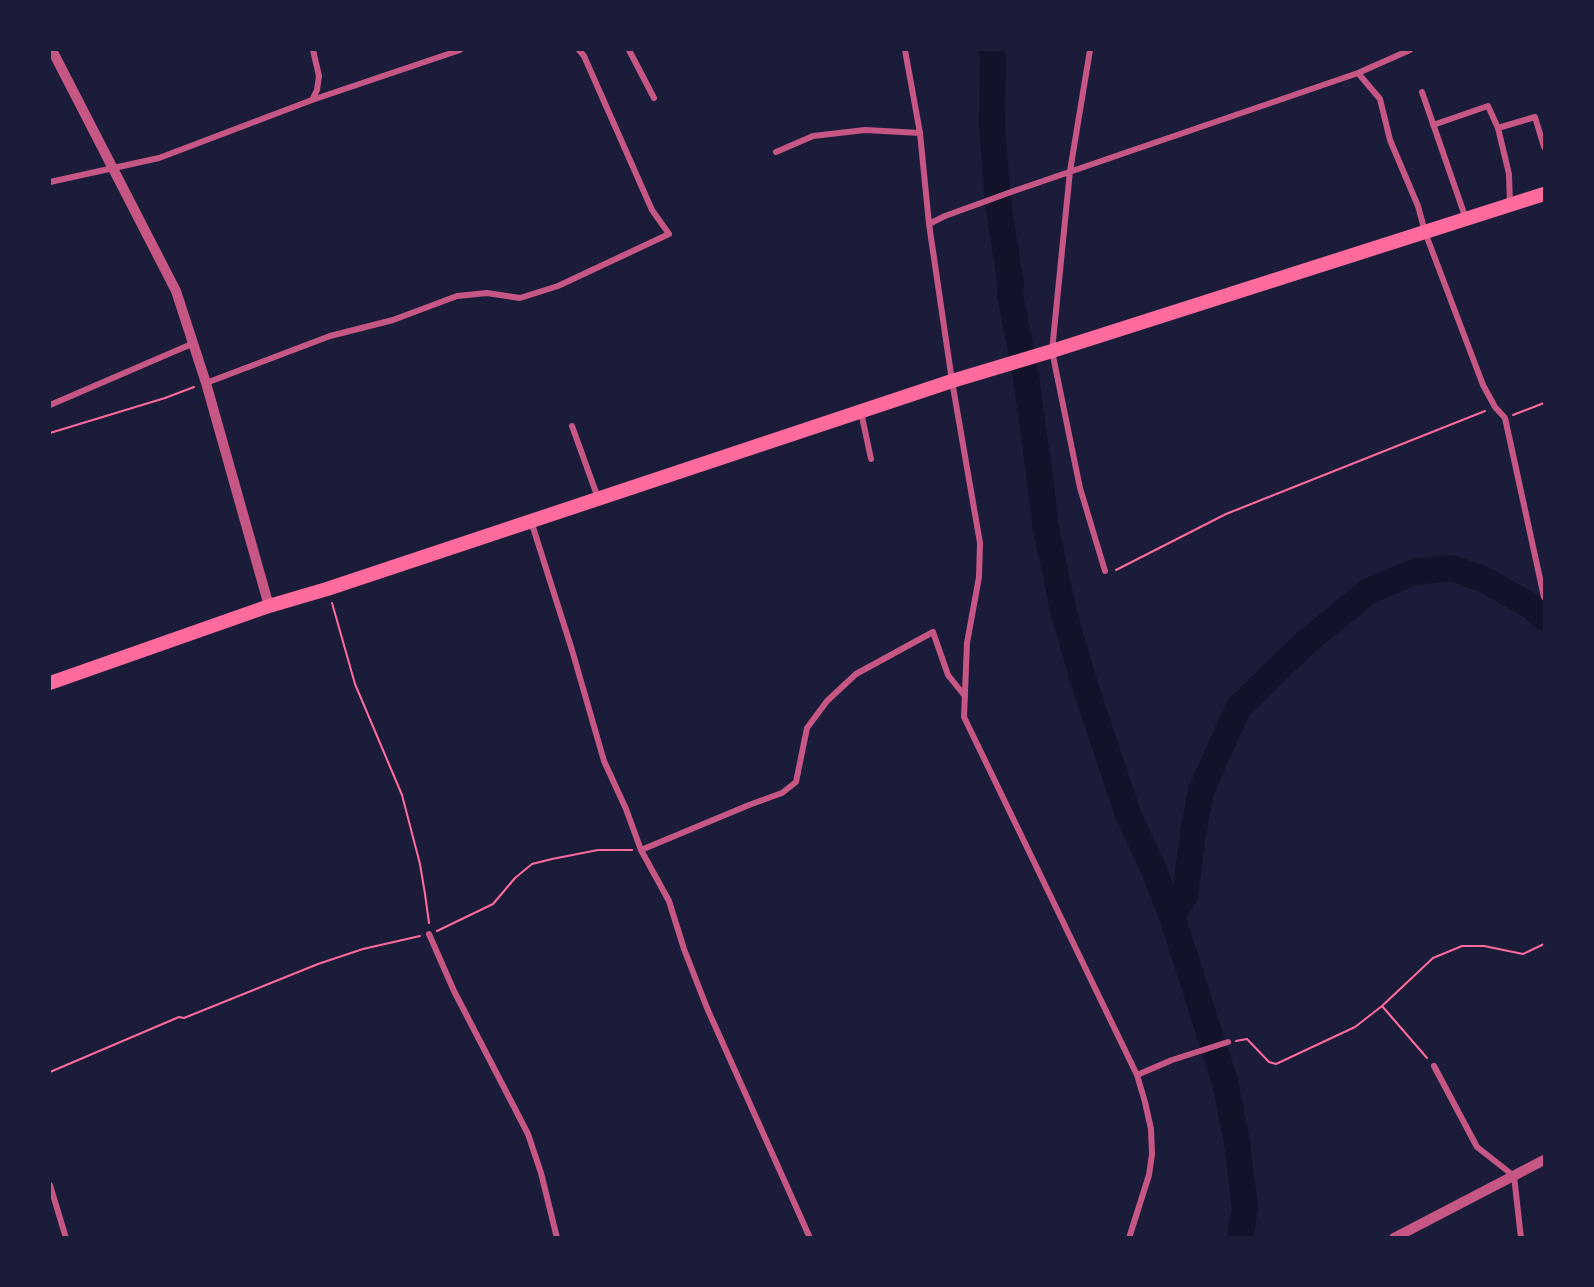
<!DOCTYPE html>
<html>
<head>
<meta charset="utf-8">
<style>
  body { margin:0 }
  #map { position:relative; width:1594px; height:1287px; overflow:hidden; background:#1b1b3a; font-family:Figtree,sans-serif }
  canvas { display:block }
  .frame { position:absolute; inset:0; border:51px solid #1b1b3a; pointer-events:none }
</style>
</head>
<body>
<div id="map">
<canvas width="1594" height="1287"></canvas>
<div class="frame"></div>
</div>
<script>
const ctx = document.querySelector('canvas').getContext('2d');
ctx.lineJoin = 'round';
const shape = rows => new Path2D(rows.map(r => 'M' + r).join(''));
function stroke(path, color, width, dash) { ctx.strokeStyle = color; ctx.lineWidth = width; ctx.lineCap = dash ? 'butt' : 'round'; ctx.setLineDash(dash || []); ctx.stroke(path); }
const river = shape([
  [991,50,993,61,992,124,998,203,1008,267,1011,281,1010,295,1026,377,1043,502,1045,523,1064,614,1086,689,1129,817,1151,863,1172,916,1225,1082,1237,1143,1245,1208,1240,1238],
  [1172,916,1185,895,1193,834,1201,791,1238,708,1305,643,1369,591,1414,572,1451,568,1483,579,1531,606,1544,618]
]);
const path = shape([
  [1513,415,1544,403],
  [50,433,165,398,194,387],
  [1116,570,1226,514,1485,411],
  [332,603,355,684,402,795,420,864,425,894,429,923],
  [437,931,493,904,515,878,532,864,552,859,598,850,632,850],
  [1382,1006,1427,1058],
  [1236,1041,1247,1039,1269,1062,1276,1064,1355,1027,1382,1006,1433,958,1462,946,1484,946,1523,954,1544,944],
  [50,1072,179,1017,184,1018,318,964,363,949,420,936]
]);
const minor = shape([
  [629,50,654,98],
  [905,50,920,133,929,224,952,381,980,543,979,577,967,643,964,717,1137,1075,1145,1102,1151,1129,1152,1154,1149,1175,1129,1238],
  [1090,50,1070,171,1052,351,1080,488,1105,571],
  [1358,73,1380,99,1390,140,1418,206,1425,232,1483,385,1495,407,1505,418,1544,597],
  [1422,92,1466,219],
  [312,100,317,90,319,76,313,50],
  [1433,125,1488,106,1498,128,1509,174,1510,205],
  [1498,128,1535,117,1544,147],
  [776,152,813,136,865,130,920,133],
  [50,182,159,158,312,100,460,50],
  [929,224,945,216,1011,192,1358,73,1410,50],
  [206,383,330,336,393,320,457,296,487,293,520,298,558,286,669,234,652,210,584,56,579,50],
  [50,405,194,343],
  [861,412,871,459],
  [572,426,598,498],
  [531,521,572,650,604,761,626,809,641,850,669,901,684,949,707,1008,810,1238],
  [641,850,749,805,782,793,796,782,807,728,827,701,856,674,933,632,948,675,964,695],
  [429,934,454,991,528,1134,541,1173,557,1238],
  [1434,1066,1477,1147,1514,1176,1521,1238],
  [1137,1075,1172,1060,1228,1042],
  [50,1185,66,1238]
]);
const tertiary = shape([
  [52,50,176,291,206,383,269,606],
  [1394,1238,1544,1160]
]);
const primary = shape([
  [50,683,269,606,327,589,952,381,1052,351,1544,194]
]);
stroke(river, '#12122b', 26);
stroke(path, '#ff6b9d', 2);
stroke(minor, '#c65784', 6);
stroke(tertiary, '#c65784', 10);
stroke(primary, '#ff6b9d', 14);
</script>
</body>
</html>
